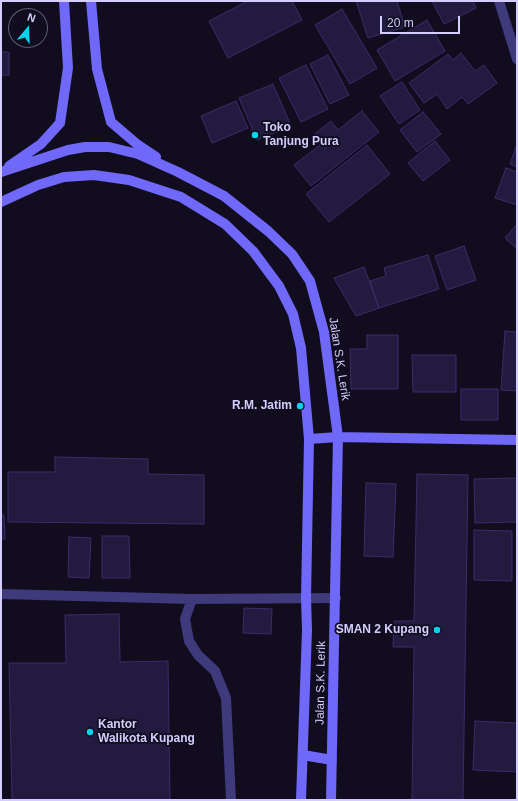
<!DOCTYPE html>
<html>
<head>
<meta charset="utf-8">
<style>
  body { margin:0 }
  #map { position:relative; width:518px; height:801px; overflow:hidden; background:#110d1f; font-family:Arial,sans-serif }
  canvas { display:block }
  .frame { position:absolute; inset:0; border:2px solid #d4cdfd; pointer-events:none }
  .north { position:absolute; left:8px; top:8px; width:40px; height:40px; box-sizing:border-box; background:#110d1f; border:1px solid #5f5a78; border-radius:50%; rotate:19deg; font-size:11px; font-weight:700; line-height:16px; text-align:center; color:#d4cdfd }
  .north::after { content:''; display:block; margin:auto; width:14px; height:18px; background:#09d2ed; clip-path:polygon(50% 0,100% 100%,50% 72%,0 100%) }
  .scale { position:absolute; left:380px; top:16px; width:80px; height:18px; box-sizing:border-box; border:2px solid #d4cdfd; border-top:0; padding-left:5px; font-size:12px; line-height:14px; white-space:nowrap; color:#d4cdfd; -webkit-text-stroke:3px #110d1f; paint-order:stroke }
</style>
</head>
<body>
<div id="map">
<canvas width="518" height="801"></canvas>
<div class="frame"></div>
<div class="north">N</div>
<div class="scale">20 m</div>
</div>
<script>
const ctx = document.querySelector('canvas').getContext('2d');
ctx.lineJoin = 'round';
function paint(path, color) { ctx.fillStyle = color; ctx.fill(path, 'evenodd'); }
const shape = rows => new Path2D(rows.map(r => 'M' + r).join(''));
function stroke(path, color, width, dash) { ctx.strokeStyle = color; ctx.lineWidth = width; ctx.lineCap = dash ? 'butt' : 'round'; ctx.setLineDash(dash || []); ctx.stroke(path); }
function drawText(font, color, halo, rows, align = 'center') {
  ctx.font = font + ' Arial,sans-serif'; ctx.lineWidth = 3.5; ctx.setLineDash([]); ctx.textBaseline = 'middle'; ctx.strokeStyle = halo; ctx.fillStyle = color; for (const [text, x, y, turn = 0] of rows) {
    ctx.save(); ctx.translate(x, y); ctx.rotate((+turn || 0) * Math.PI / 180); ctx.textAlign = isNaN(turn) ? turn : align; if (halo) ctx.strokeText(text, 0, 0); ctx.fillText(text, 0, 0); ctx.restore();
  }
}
const building = shape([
  [248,1,292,1,302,20,228,58,209,21,248,1],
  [356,1,397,1,405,27,368,38,356,1],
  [432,1,473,1,476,8,444,24,432,1],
  [342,9,377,68,350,84,315,25,342,9],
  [427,20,445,51,395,81,377,50,427,20],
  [1,52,9,52,9,75,1,75,1,52],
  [461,53,475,71,484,65,497,83,468,104,462,97,447,109,437,94,424,103,409,83,448,54,453,60,461,53],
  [328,55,349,95,330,104,310,64,328,55],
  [306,65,328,109,301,122,279,78,306,65],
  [402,82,420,110,399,124,380,96,402,82],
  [273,84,291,126,257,140,239,98,273,84],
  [236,101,248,128,212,143,201,116,236,101],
  [362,111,379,132,311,186,294,165,320,145,312,136,331,121,338,130,362,111],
  [423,112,441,134,417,152,400,130,423,112],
  [435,141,450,160,423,181,408,163,435,141],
  [517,144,517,167,510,164,517,144],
  [367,145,390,174,329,222,306,194,367,145],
  [506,168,517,172,517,205,495,198,506,168],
  [517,224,517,249,505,238,517,224],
  [464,246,476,280,447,290,435,256,464,246],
  [428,255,439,289,379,308,370,281,386,276,384,268,428,255],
  [364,267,379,308,356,316,334,278,364,267],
  [505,331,517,332,517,391,501,390,505,331],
  [367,335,398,335,398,389,351,389,350,349,367,349,367,335],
  [412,355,456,355,456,392,413,392,412,355],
  [461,389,498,389,498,420,461,420,461,389],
  [55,457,148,459,148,474,204,475,204,524,8,522,8,472,55,472,55,457],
  [417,474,468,475,463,800,412,800,414,647,393,647,394,621,414,621,417,474],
  [517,478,517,522,475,523,474,479,517,478],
  [366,483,396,484,393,557,364,556,366,483],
  [1,515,4,515,5,539,1,539,1,515],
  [474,530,512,531,512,581,474,580,474,530],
  [102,536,129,536,130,578,102,578,102,536],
  [69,537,91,538,89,578,68,577,69,537],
  [244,608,272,609,271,634,243,633,244,608],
  [119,614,120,662,168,661,170,800,12,800,9,663,66,663,65,615,119,614],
  [475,721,517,723,517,772,473,770,475,721]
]);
const lane = shape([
  [1,594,192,599,336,598],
  [192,599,185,619,189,641,198,655,215,671,226,698,231,800]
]);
const street = shape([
  [499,1,517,59]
]);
const secondary = shape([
  [91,1,97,69,111,122,138,145,156,157],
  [9,166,41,144,60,123,68,68,64,1],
  [1,172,68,150,85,147,109,147,138,154,178,172,224,196,268,231,292,254,310,281,324,332,338,437,331,800],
  [1,202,38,185,64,177,94,175,129,180,181,197,225,224,253,251,279,286,293,314,301,348,309,439,306,598,307,630,301,800],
  [309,439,338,437,517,440],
  [303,755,332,760]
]);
const markers = [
  [255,135,4,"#09d2ed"],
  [300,406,4,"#09d2ed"],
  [437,630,4,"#09d2ed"],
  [90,732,4,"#09d2ed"]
];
const poiNames = [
  ["Toko",263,128],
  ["Tanjung Pura",263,142],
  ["R.M. Jatim",292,406,"right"],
  ["SMAN 2 Kupang",429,630,"right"],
  ["Kantor",98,725],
  ["Walikota Kupang",98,739]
];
const streetNames = [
  ["Jalan S.K. Lerik",339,359,81],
  ["Jalan S.K. Lerik",321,683,-89]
];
paint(building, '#221a3f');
stroke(building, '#3a2d6a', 1);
stroke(lane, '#3e3a7c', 10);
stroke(street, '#3e3a7c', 10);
stroke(secondary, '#6f68f9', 10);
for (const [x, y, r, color] of markers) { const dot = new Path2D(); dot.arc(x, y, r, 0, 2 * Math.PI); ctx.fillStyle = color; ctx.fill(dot); stroke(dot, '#110d1f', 1.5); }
drawText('bold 12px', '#d4cdfd', '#110d1f', poiNames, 'left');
drawText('12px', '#d4cdfd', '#110d1f', streetNames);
</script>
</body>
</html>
